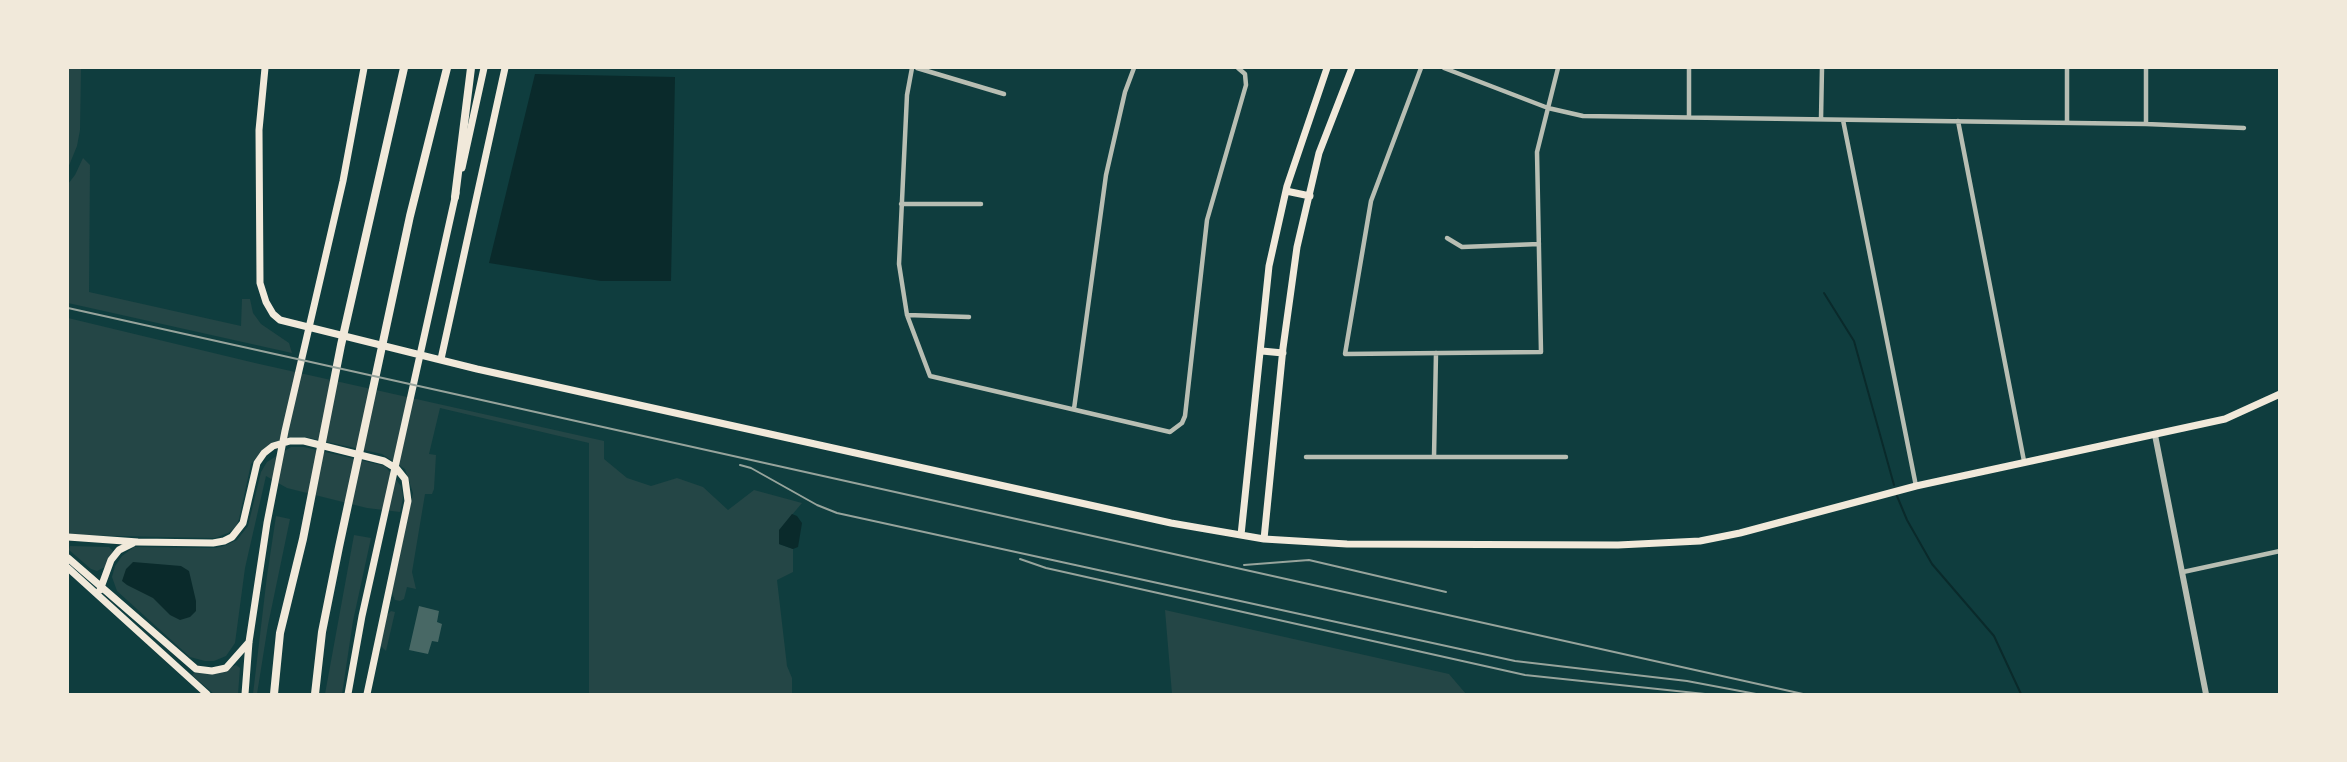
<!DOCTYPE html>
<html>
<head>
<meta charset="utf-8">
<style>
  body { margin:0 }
  #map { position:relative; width:2347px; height:762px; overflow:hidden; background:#0f3d3e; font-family:"Open Sans",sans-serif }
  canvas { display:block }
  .frame { position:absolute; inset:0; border:69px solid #f1e9da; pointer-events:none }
</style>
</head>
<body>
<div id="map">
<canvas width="2347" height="762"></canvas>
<div class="frame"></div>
</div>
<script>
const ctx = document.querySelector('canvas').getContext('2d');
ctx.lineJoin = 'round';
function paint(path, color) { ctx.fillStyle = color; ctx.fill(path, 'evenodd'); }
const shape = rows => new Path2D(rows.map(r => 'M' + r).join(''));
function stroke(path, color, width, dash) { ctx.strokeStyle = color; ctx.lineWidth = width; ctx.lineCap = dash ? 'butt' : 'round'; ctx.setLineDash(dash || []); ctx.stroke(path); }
const green = shape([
  [68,68,81,68,80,130,77,146,68,168],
  [83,158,90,165,89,292,241,326,242,299,250,299,253,313,261,324,289,343,292,353,68,303,68,184,75,175],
  [68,318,255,363,604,441,604,459,627,478,651,486,677,478,703,487,728,510,754,490,802,503,791,516,779,544,793,549,793,572,777,580,787,666,792,678,792,694,589,694,589,443,440,408,429,454,436,455,434,489,432,494,425,494,412,572,416,589,407,587,404,599,400,601,395,600,392,593,413,493,405,469,382,454,305,437,293,437,272,443,254,460,251,464,239,519,236,527,228,533,215,538,68,535],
  [291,447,304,447,385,466,401,486,403,498,400,512,367,508,287,488,266,476,245,568,235,643,226,656,214,661,205,661,190,657,117,591,112,577,115,566,122,556,134,547,215,548,224,546,237,540,248,526,261,472,267,462],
  [276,516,290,519,268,625,257,694,253,694,267,576],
  [354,535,371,538,353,621,342,694,325,694],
  [70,546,109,547,113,551,105,567,97,571,91,569,69,550],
  [1165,610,1449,674,1466,694,1172,694],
  [391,611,395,612,386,651,380,645,387,615],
  [236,665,240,668,238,694,214,694,192,675,195,672,215,674]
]);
const water = shape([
  [535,74,675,77,671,281,601,281,489,263],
  [792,514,797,516,802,523,798,547,793,549,779,544,779,530],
  [133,562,181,566,189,571,196,601,196,611,190,617,180,620,170,615,153,598,127,585,122,581,126,569]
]);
const stream = shape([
  [1824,293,1854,341,1894,485],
  [1897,496,1907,520,1932,564,1994,636,2021,694]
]);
const building = shape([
  [419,606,439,611,437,622,442,624,438,642,432,641,428,654,409,650]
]);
const minor = shape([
  [912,68,907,95,899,264,907,315,930,376,1170,432,1182,423,1185,416,1207,220,1246,85,1245,74,1238,68],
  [917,68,1004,94],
  [1421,68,1371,201,1345,354,1541,352,1537,152,1558,68],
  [1444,68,1548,108,1583,116,2146,124,2244,128],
  [2067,68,2067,123],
  [1689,117,1689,68],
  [1821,119,1822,68],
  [1843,120,1916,486],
  [1958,121,2024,461],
  [2146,124,2146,68],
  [901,204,981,204],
  [1447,238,1462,247,1539,244],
  [907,315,969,317],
  [1074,409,1106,175,1125,92,1134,68],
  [1306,457,1566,457],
  [1434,457,1436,353],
  [2183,572,2280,551]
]);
const tertiary = shape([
  [2155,435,2206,694]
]);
const secondary = shape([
  [265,68,259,130,260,283,266,302,273,314,280,320,477,369,1171,523,1264,539,1347,544,1618,545,1700,541,1740,533,1916,486,2225,419,2280,394],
  [462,168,484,68],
  [1286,191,1310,196],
  [1262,351,1283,353],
  [441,359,505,68],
  [1241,535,1269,266,1287,186,1327,68],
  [68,537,138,542,213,543,224,541,232,537,243,523,257,463,264,453,273,446,290,441,304,441,384,461,397,469,405,479,408,501,367,694],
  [1264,539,1283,348,1297,247,1319,153,1352,68],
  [68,558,196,669,212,671,226,668,249,642],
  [68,568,207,694],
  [100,590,111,560,119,550,133,543],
  [245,694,249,642,267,523,285,431,343,181,364,68],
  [348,694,362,616,456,193]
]);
const motorway = shape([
  [455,197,471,68],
  [274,694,280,633,303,539,341,345,404,68],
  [315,694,322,632,339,547,410,216,447,68]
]);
const rail = shape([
  [68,308,1803,694],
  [740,465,751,468,817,505,837,513,1515,661,1687,681,1756,694],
  [1020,559,1046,568,1525,675,1705,694],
  [1244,565,1309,560,1446,592]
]);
paint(green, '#244646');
paint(water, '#0a2a2b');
stroke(stream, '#0a2a2b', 2);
paint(building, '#486865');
stroke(minor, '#b8beb3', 4.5);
stroke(tertiary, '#b8beb3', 6);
stroke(secondary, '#f1e9da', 7);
stroke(motorway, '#f1e9da', 8);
stroke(rail, '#97a49c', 2);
</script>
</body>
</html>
